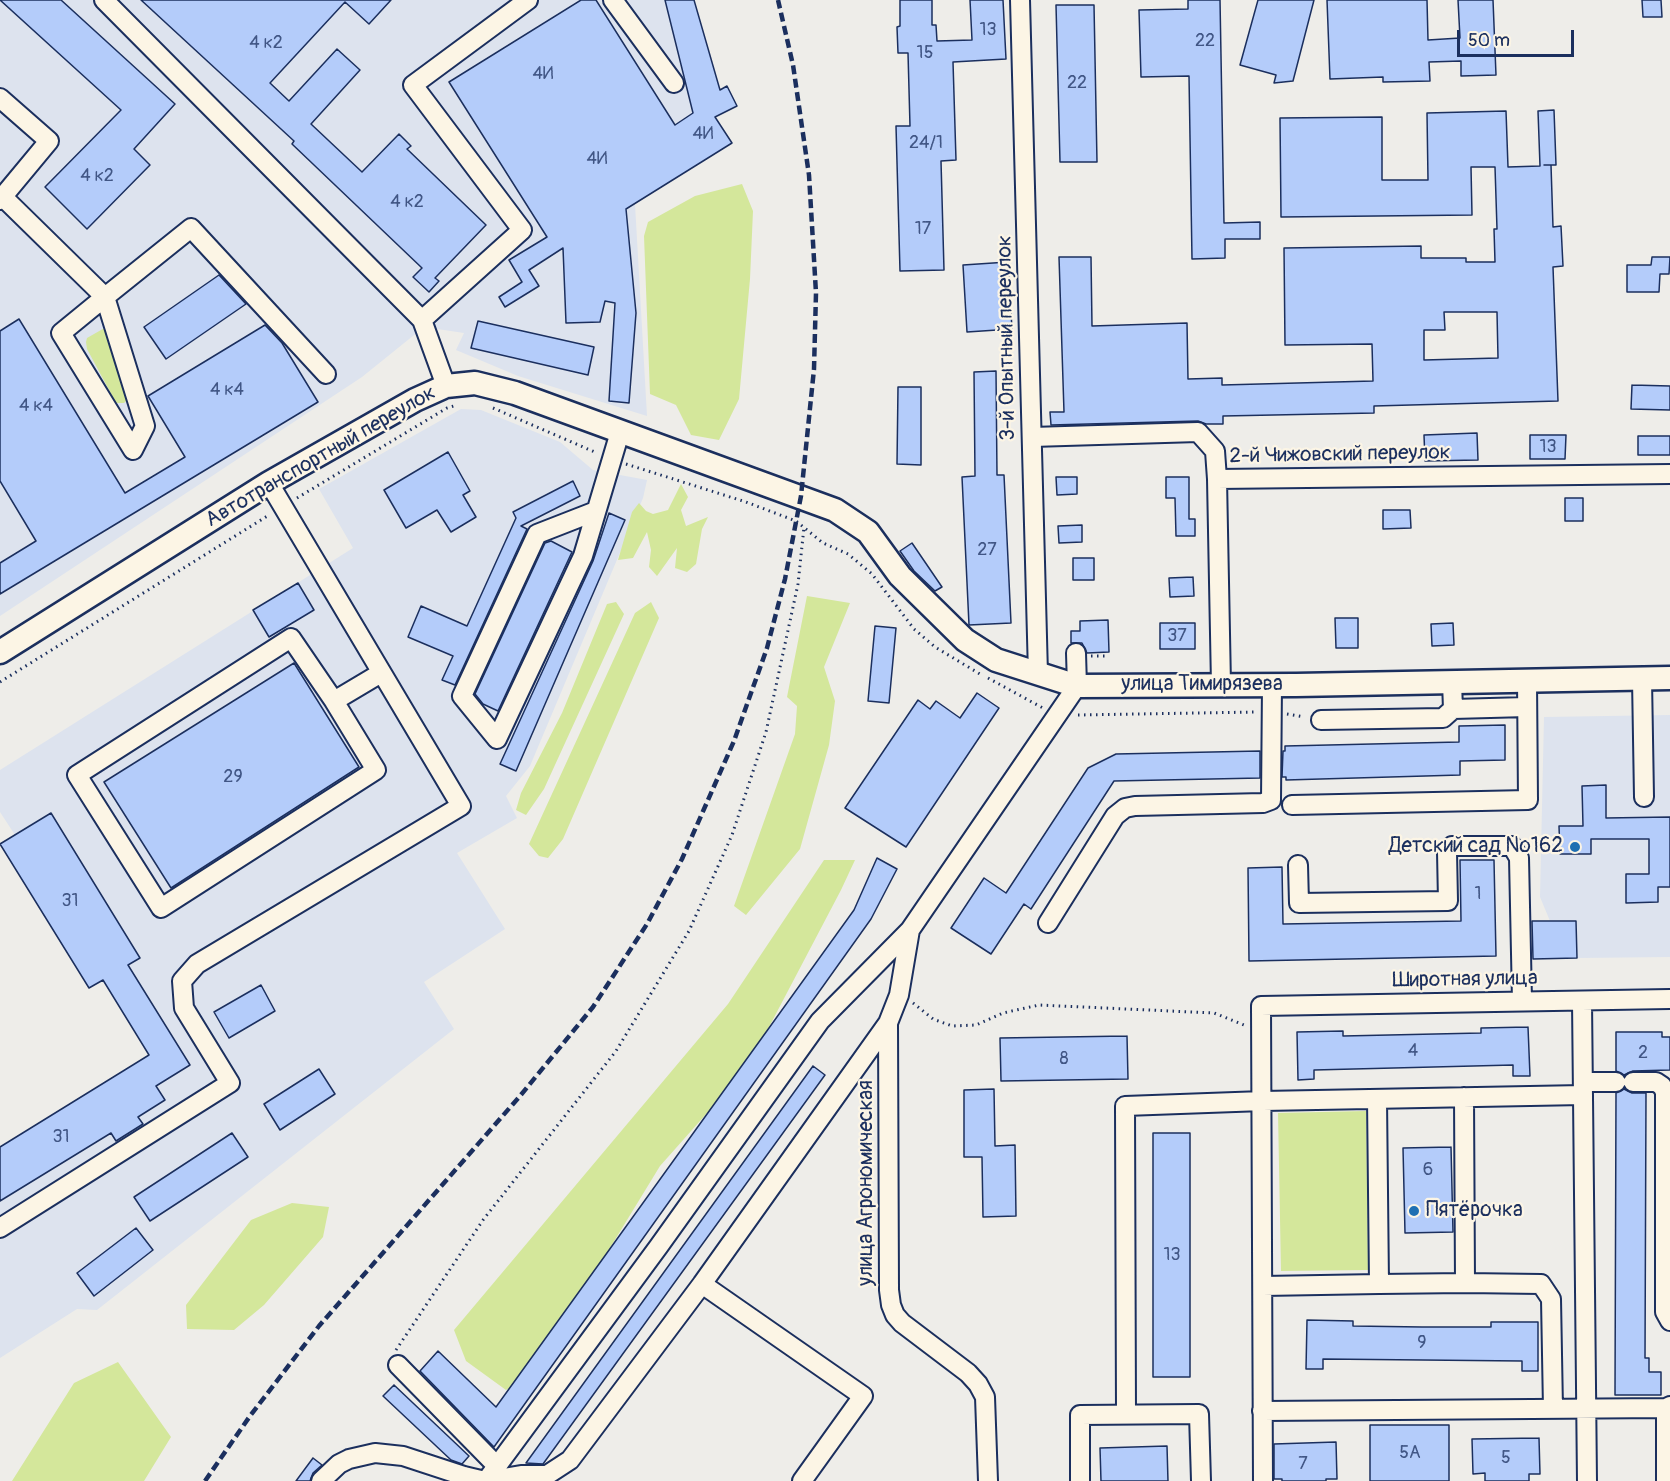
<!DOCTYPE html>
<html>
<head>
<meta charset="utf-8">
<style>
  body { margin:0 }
  #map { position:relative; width:1670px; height:1481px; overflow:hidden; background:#eeede9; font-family:Pangolin,sans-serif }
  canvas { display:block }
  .scale { position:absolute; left:1457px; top:30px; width:117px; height:27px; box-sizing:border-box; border:3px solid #1b2f5e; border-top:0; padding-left:8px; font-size:18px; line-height:21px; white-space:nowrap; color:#1b2f5e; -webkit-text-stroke:4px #fcf5e5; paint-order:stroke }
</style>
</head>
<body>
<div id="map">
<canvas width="1670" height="1481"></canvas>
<div class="scale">50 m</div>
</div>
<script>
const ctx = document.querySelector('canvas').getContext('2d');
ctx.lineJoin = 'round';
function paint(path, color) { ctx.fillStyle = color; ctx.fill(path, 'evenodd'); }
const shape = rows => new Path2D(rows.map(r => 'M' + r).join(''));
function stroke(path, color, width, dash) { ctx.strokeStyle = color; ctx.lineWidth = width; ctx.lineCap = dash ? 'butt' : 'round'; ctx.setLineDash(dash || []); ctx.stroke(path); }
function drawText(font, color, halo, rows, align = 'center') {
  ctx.font = font + ' Pangolin,sans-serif'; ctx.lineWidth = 4.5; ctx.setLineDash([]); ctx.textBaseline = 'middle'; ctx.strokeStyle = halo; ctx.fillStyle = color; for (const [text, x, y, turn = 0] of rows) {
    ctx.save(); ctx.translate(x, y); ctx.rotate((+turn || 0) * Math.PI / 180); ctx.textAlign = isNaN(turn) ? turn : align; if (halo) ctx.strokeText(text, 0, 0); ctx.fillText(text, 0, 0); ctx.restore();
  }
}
const built = shape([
  [0,0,694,0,720,89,727,86,715,117,732,143,635,204,647,416,518,376,456,350,464,333,424,327,362,377,0,616],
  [461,409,481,410,560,442,593,470,647,480,643,498,530,766,506,796,517,818,457,853,505,929,424,982,454,1029,97,1310,77,1309,0,1358,0,1147,149,1055,103,981,89,988,0,844,15,835,0,812,0,770,353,548,319,489],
  [1670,715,1670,957,1577,958,1576,921,1550,921,1540,897,1544,717]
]);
const green = shape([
  [742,184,753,211,750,279,739,399,719,440,691,435,676,405,650,394,644,236,648,222,695,196],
  [108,326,127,396,127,400,124,403,116,403,87,349,86,342,87,338],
  [681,484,688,497,681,510,686,526,708,517,702,529,696,564,687,572,675,568,677,548,657,576,649,567,651,550,647,532,633,558,618,560,632,512,639,503,646,511,653,514,668,510],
  [807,596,850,603,824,667,835,701,829,745,800,849,746,915,734,906,795,734,797,706,787,697],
  [616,602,624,614,544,789,526,815,516,810,521,793,562,713,607,604],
  [651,602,659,618,563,839,548,858,539,856,529,844,635,613],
  [824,860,855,860,841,890,769,1027,739,1077,660,1166,533,1374,506,1390,466,1361,454,1330,728,1004],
  [1366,1111,1368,1270,1281,1271,1278,1113],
  [292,1203,329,1207,323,1237,264,1305,234,1330,187,1329,186,1305,251,1220],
  [118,1362,171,1437,144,1481,12,1481,74,1383]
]);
const building = shape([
  [0,0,61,0,175,104,134,149,150,165,87,229,45,187,121,110,0,0],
  [141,0,391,0,369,24,345,2,270,83,289,101,337,49,360,70,311,124,362,172,399,134,411,146,407,149,486,225,435,278,439,281,429,292,413,277,422,268,292,144,294,141,141,0],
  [581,0,596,0,675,125,693,113,665,0,694,0,720,90,727,86,737,106,715,117,732,143,626,209,636,313,629,403,609,401,615,303,605,301,600,322,566,323,563,248,529,270,539,286,505,307,499,297,522,282,509,260,547,237,449,82,581,0],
  [900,0,932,0,932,25,936,25,937,41,972,40,970,0,1003,0,1006,59,953,62,956,160,941,161,944,270,900,271,896,126,910,126,908,53,898,53,897,27,900,26,900,0],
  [1188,0,1220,0,1224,223,1260,222,1260,239,1225,239,1225,258,1192,259,1189,76,1141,77,1139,10,1188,9,1188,0],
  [1258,0,1314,0,1293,81,1274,83,1276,75,1240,65,1258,0],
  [1327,0,1427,0,1428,40,1460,38,1458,0,1493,0,1496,75,1461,76,1461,61,1429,62,1430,81,1383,82,1383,77,1330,79,1327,0],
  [1642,0,1661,0,1662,17,1643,17,1642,0],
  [1056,5,1094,5,1097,162,1060,162,1056,5],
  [1554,110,1556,165,1544,165,1551,165,1553,227,1561,226,1563,266,1553,267,1558,401,1374,406,1374,413,1223,416,1223,424,1206,424,1198,421,1051,425,1050,412,1064,412,1059,257,1091,257,1092,326,1187,323,1188,379,1222,378,1222,385,1373,381,1372,344,1285,345,1284,248,1421,246,1421,258,1466,258,1466,262,1495,262,1494,229,1497,229,1495,167,1471,167,1472,215,1281,217,1280,118,1382,117,1382,180,1428,180,1427,113,1506,111,1508,167,1540,166,1538,111,1554,110],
  [1444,312,1497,312,1498,358,1424,360,1424,330,1445,330,1444,312],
  [1652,257,1670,257,1669,274,1660,274,1659,292,1627,292,1627,265,1651,265,1652,257],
  [1008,262,1012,329,967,332,963,265,1008,262],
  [219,275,246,304,166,359,144,327,219,275],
  [19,319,125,493,185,457,148,396,265,325,282,343,318,402,0,594,0,563,36,541,0,481,0,331,19,319],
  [478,321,594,347,588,375,471,348,478,321],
  [996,371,997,475,1004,475,1011,623,969,625,962,477,975,476,974,372,996,371],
  [1632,385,1670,386,1670,410,1631,409,1632,385],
  [898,387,921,387,921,465,897,464,898,387],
  [1477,433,1478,460,1425,461,1424,435,1477,433],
  [1530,435,1566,435,1565,459,1530,459,1530,435],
  [1638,436,1670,436,1670,455,1638,455,1638,436],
  [448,452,470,491,463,495,476,517,451,532,437,510,406,528,384,490,448,452],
  [1056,477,1077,477,1077,494,1057,495,1056,477],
  [1166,477,1189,477,1189,519,1195,519,1195,536,1176,536,1175,498,1166,498,1166,477],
  [573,481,580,496,521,526,527,529,455,685,442,680,453,656,408,637,421,606,467,626,516,518,513,512,573,481],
  [1565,498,1583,498,1583,521,1565,521,1565,498],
  [1383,510,1410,510,1411,528,1383,529,1383,510],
  [609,513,625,520,516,771,500,764,593,561,609,513],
  [1082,525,1082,542,1059,543,1058,526,1082,525],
  [551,541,572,552,498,711,483,704,475,694,545,543,551,541],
  [912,543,942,587,935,591,914,571,900,551,912,543],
  [1073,558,1094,558,1094,580,1073,580,1073,558],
  [1193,577,1194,596,1170,597,1169,578,1193,577],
  [298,583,314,610,269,637,253,610,298,583],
  [1335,618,1358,618,1358,648,1336,648,1335,618],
  [1108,620,1109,652,1087,653,1082,643,1071,643,1071,631,1080,631,1080,621,1108,620],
  [1160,623,1195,623,1195,649,1160,649,1160,623],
  [1453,623,1454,645,1432,646,1431,624,1453,623],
  [875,626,896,628,889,703,868,701,875,626],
  [294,663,359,767,171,888,104,782,294,663],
  [977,693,999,708,906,847,845,808,918,700,930,709,936,701,960,718,977,693],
  [1505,725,1505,760,1460,761,1460,775,1286,780,1286,777,1282,777,1283,751,1285,751,1285,746,1459,742,1459,726,1505,725],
  [1260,751,1260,778,1114,781,1031,909,1024,904,991,954,951,928,984,878,1006,893,1088,768,1116,754,1260,751],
  [1606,785,1606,818,1670,817,1670,887,1658,887,1658,902,1626,903,1626,874,1649,874,1649,839,1591,839,1591,854,1560,854,1559,826,1583,826,1582,786,1606,785],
  [51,813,140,958,128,965,190,1065,156,1086,165,1100,138,1117,143,1124,116,1141,111,1133,0,1201,0,1147,149,1055,103,980,89,988,0,844,51,813],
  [877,858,897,869,871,919,494,1447,420,1371,438,1351,496,1407,854,910,877,858],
  [1460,860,1494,860,1496,956,1249,961,1248,868,1282,867,1283,924,1461,921,1460,860],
  [1532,921,1576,921,1577,958,1533,959,1532,921],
  [261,985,275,1011,229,1038,214,1012,261,985],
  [1528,1027,1530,1076,1513,1076,1513,1065,1314,1070,1314,1079,1298,1080,1297,1032,1343,1031,1343,1036,1481,1033,1481,1028,1528,1027],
  [1616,1032,1662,1032,1662,1037,1670,1037,1670,1070,1633,1071,1624,1075,1616,1071,1616,1032],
  [1127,1036,1128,1079,1001,1081,1000,1038,1127,1036],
  [813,1066,825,1075,543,1464,526,1463,813,1066],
  [319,1069,335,1094,280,1130,264,1104,319,1069],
  [994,1089,995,1146,1015,1145,1016,1216,983,1217,982,1157,964,1157,964,1090,994,1089],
  [1624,1089,1632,1093,1646,1093,1645,1358,1649,1358,1649,1372,1661,1372,1661,1395,1615,1395,1616,1093,1624,1089],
  [232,1133,248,1157,150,1221,134,1197,232,1133],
  [1153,1133,1190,1133,1190,1377,1153,1377,1153,1133],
  [1451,1147,1453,1232,1405,1233,1403,1148,1451,1147],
  [136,1228,153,1250,94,1296,77,1273,136,1228],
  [1307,1320,1353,1321,1353,1326,1422,1327,1491,1327,1491,1322,1538,1322,1538,1371,1522,1371,1522,1361,1323,1359,1323,1369,1306,1369,1307,1320],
  [394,1385,469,1456,462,1464,451,1460,383,1396,394,1385],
  [1370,1425,1449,1425,1449,1481,1370,1481,1370,1425],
  [1539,1438,1540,1474,1529,1474,1529,1481,1485,1481,1485,1473,1473,1474,1472,1439,1539,1438],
  [1336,1442,1337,1479,1326,1479,1326,1481,1282,1481,1282,1479,1274,1479,1274,1444,1336,1442],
  [1167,1446,1168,1481,1101,1481,1100,1448,1167,1446],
  [313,1458,322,1465,313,1473,310,1481,296,1481,313,1458]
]);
const path = shape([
  [493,408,597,453],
  [626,464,746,502,796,521,823,543,848,554,872,574,914,629,935,647,980,674],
  [297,498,447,408,457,405],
  [1091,656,1108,656],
  [988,678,1043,708],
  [0,682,269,515],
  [1287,714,1304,717],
  [1078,715,1257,712],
  [913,1003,933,1019,952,1026,976,1025,1003,1013,1039,1005,1214,1013,1244,1025],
  [396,1350,483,1220,616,1051,689,931,732,835,766,732,798,584,804,527]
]);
const minor = shape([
  [104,0,422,320,446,386],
  [613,0,674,83],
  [1020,0,1038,674],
  [0,98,49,141,0,200],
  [3,197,105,297,61,333,133,450,145,426,105,297,191,228,326,374],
  [422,320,522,230,413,85,528,0],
  [1032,437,1198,432,1215,451,1217,479],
  [596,511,537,534,462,696,497,739,583,556,620,432],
  [1642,679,1644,797],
  [1452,682,1453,709,1527,707],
  [1221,685,1217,479,1670,474],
  [334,701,376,770,161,908,77,775,291,638,334,701,381,673],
  [1321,720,1443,718,1453,709],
  [1292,805,1528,800,1527,681],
  [1298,865,1299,903,1448,901,1447,852,1452,846,1512,846,1519,858,1522,1001],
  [1048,923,1115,816,1125,808,1135,806,1263,803,1271,800,1272,685],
  [1582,1001,1587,1481],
  [888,1023,889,1290,891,1305,895,1315,902,1323,968,1373,978,1384,985,1397,988,1481],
  [1583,1082,1616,1082],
  [1633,1082,1656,1082,1662,1086,1665,1092],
  [1670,1092,1665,1092,1665,1312,1670,1321],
  [1377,1099,1379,1284,1465,1283,1464,1097],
  [0,1228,230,1083,184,1008,182,981,197,964,461,806,269,483],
  [1465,1283,1541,1284,1551,1299,1553,1409],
  [702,1284,863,1396,802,1481],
  [1263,1286,1379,1284],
  [398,1365,497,1466],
  [1666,1408,1666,1481],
  [1262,1411,1666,1408,1670,1406],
  [1126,1414,1125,1106,1263,1101,1583,1095],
  [321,1481,339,1464,349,1459,375,1453,403,1456,464,1476,485,1481],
  [486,1481,659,1246,820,1021,910,930,1077,686,1076,653],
  [486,1481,521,1475,547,1475,570,1460,702,1284,888,1023,899,995,910,930],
  [1080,1481,1080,1415,1199,1414,1201,1481],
  [1263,1481,1261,1006,1670,999]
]);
const major = shape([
  [0,652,269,483,415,400,446,386,475,383,515,393,835,510,868,532,900,576,965,640,996,660,1077,686,1296,685,1670,678]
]);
const rail = shape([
  [205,1481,250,1416,319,1326,520,1096,593,1007,647,924,682,859,734,741,767,648,785,579,801,496,814,369,816,293,809,175,793,65,778,0]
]);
const markers = [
  [1575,847,6,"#1f6fb2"],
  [1414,1211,6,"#1f6fb2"]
];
const numberNames = [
  ["13",988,30],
  ["22",1205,41],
  ["4 к2",266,43],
  ["15",925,53],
  ["4И",543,74],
  ["22",1077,83],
  ["4И",703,134],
  ["24/1",926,143],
  ["4И",597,159],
  ["4 к2",97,176],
  ["4 к2",407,202],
  ["17",923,229],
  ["4 к4",227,390],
  ["4 к4",36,406],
  ["13",1548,447],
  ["27",987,550],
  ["37",1177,636],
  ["29",233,777],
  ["1",1478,894],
  ["31",70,901],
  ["4",1413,1051],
  ["2",1643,1053],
  ["8",1064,1059],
  ["31",61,1137],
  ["6",1428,1170],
  ["13",1172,1255],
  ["9",1422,1343],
  ["5А",1410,1453],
  ["5",1506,1458],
  ["7",1303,1464]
];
const streetNames = [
  ["3-й Опытный переулок",1007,338,-91],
  ["2-й Чижовский переулок",1340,455,-1],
  ["Автотранспортный переулок",321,457,-30],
  ["улица Тимирязева",1202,685],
  ["Широтная улица",1465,980,-1],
  ["улица Агрономическая",867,1183,-90]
];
const poiNames = [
  ["Детский сад №162",1563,847],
  ["Пятёрочка",1426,1211,"left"]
];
paint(built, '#dde3ee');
paint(green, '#d4e79b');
paint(building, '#b4ccfa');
stroke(building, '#1b2f5e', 1.5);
stroke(minor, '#1b2f5e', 22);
stroke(major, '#1b2f5e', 27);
stroke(path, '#1b2f5e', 3, [1.5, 4.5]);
stroke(minor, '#fcf5e5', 18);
stroke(major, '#fcf5e5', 22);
stroke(rail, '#1b2f5e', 4.5, [9, 4.5]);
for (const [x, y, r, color] of markers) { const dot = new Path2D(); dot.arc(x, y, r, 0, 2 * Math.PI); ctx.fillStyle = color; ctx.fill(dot); stroke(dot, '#fcf5e5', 2); }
drawText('18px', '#415685', null, numberNames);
drawText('21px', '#1b2f5e', '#fcf5e5', streetNames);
drawText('21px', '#1b2f5e', '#fcf5e5', poiNames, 'right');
</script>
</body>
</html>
